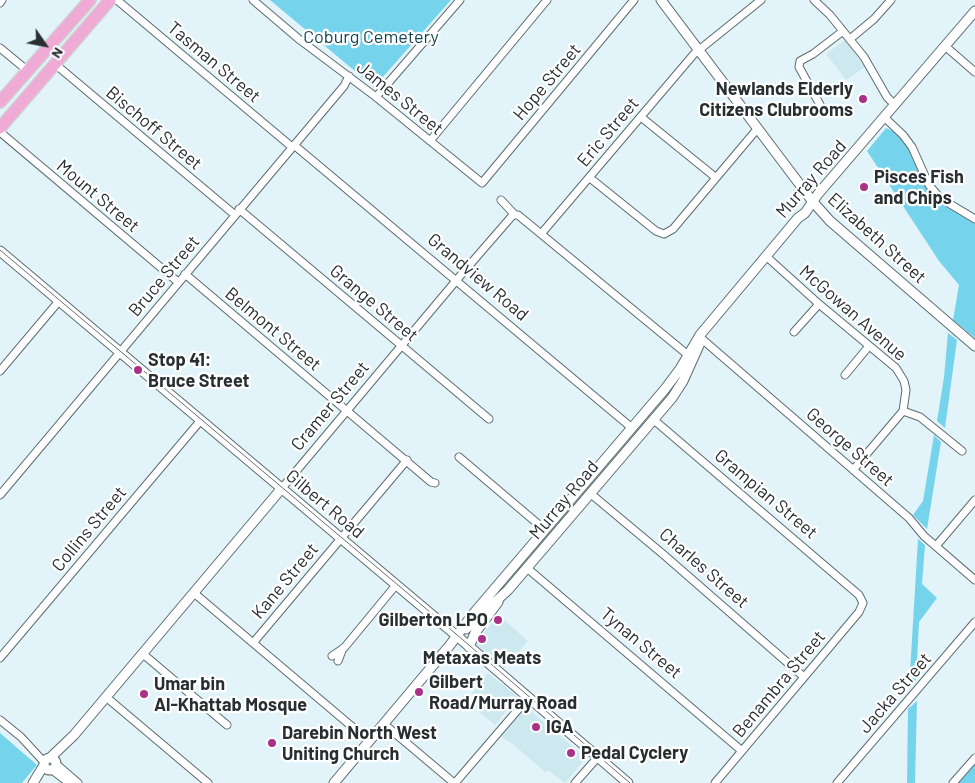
<!DOCTYPE html>
<html>
<head>
<meta charset="utf-8">
<style>
  body { margin:0 }
  #map { position:relative; width:975px; height:783px; overflow:hidden; background:#e2f4f9; font-family:Barlow,sans-serif }
  canvas { display:block }
  .north { position:absolute; left:20px; top:20px; width:50px; height:50px; -webkit-text-stroke:4px #fff; paint-order:stroke; rotate:123deg; font-size:14px; font-weight:700; line-height:20px; text-align:center; color:#292f31 }
  .north::after { content:''; display:block; margin:auto; width:18px; height:22px; background:#292f31; clip-path:polygon(50% 0,100% 100%,50% 72%,0 100%) }
</style>
</head>
<body>
<div id="map">
<canvas width="975" height="783"></canvas>
<div class="north">N</div>
</div>
<script>
const ctx = document.querySelector('canvas').getContext('2d');
ctx.lineJoin = 'round';
function paint(path, color) { ctx.fillStyle = color; ctx.fill(path, 'evenodd'); }
const shape = rows => new Path2D(rows.map(r => 'M' + r).join(''));
function stroke(path, color, width, dash) { ctx.strokeStyle = color; ctx.lineWidth = width; ctx.lineCap = dash ? 'butt' : 'round'; ctx.setLineDash(dash || []); ctx.stroke(path); }
function drawText(font, color, halo, rows, align = 'center') {
  ctx.font = font + ' Barlow,sans-serif'; ctx.lineWidth = 4.5; ctx.setLineDash([]); ctx.textBaseline = 'middle'; ctx.strokeStyle = halo; ctx.fillStyle = color; for (const [text, x, y, turn = 0] of rows) {
    ctx.save(); ctx.translate(x, y); ctx.rotate((+turn || 0) * Math.PI / 180); ctx.textAlign = isNaN(turn) ? turn : align; if (halo) ctx.strokeText(text, 0, 0); ctx.fillText(text, 0, 0); ctx.restore();
  }
}
const built = shape([
  [845,40,865,67,846,80,826,54],
  [499,615,528,641,504,668,475,643],
  [488,673,518,697,495,725,475,708,481,700,472,693],
  [525,706,586,758,565,783,548,770,546,773,514,745,500,736]
]);
const green = shape([
  [270,0,451,0,374,87],
  [886,128,893,131,906,143,929,190,938,200,972,219,975,223,975,338,953,320,959,285,939,261,867,151],
  [948,333,957,340,945,428,937,421,944,377],
  [934,435,941,442,927,529,913,515,923,501],
  [918,539,925,545,922,584,937,598,919,622,916,680,909,689],
  [917,701,915,783,907,783,908,709],
  [0,733,37,765,22,783,0,783],
  [975,762,975,783,957,783]
]);
const minor = shape([
  [117,0,292,147],
  [253,0,300,40,376,97,482,183,634,0],
  [814,0,830,15,864,57,887,97,895,105],
  [0,3,2,0],
  [850,39,874,19,891,0],
  [945,46,975,72],
  [0,48,28,71],
  [55,64,235,215],
  [376,97,460,0],
  [824,112,799,67,800,61,813,54,843,31],
  [641,117,715,177],
  [884,117,903,135,912,147,929,185,940,198,975,219],
  [0,132,178,282],
  [430,141,547,0],
  [294,145,632,428],
  [590,178,656,231,664,234,673,229,758,128],
  [501,200,515,215,518,215,688,355],
  [239,209,489,419],
  [541,234,694,54,761,0],
  [767,257,819,304,896,368,904,381,906,390,903,411,853,470],
  [185,274,431,482,435,483],
  [794,332,819,304],
  [702,339,909,518,924,536,975,580],
  [0,371,59,301],
  [845,375,869,346],
  [903,411,920,417,962,451],
  [654,420,859,595,863,603,859,612,715,783],
  [459,457,544,529],
  [282,488,460,276,512,216,515,215],
  [591,494,664,555,804,677],
  [0,495,344,86,349,76],
  [936,546,975,500],
  [527,568,742,751],
  [194,593,369,741],
  [253,643,407,460],
  [143,654,227,725],
  [332,656,344,648,396,585],
  [0,658,201,420],
  [338,661,343,648],
  [106,697,208,783],
  [0,720,21,737,44,762],
  [384,724,454,783],
  [56,764,78,783],
  [52,770,69,783],
  [455,783,528,698],
  [575,783,598,757],
  [837,783,975,622],
  [953,783,975,758]
]);
const tertiary = shape([
  [813,202,830,221,975,346],
  [0,251,457,636,628,783],
  [469,647,475,633,498,602],
  [51,757,74,735,282,488],
  '44 764a6 6 0 1 1 12 0a6 6 0 1 1-12 0Z',
  [33,783,44,765]
]);
const secondary = shape([
  [661,0,813,202],
  [466,629,508,590,672,398,683,381,701,341],
  [334,783,450,645,473,614,665,389,680,369,700,335,798,218,805,213,818,194,975,11]
]);
const trunk = shape([
  [0,102,90,0],
  [0,128,110,0]
]);
const tram = shape([
  [0,250,449,628,630,783]
]);
const markers = [
  [863,99,5,"#a93187"],
  [864,187,5,"#a93187"],
  [138,370,5,"#a93187"],
  [498,620,5,"#a93187"],
  [482,639,5,"#a93187"],
  [419,692,5,"#a93187"],
  [144,694,5,"#a93187"],
  [536,727,5,"#a93187"],
  [272,743,5,"#a93187"],
  [571,753,5,"#a93187"]
];
const parkNames = [
  ["Coburg Cemetery",371,37]
];
const streetNames = [
  ["Tasman Street",214,62,40],
  ["Hope Street",547,82,-50],
  ["James Street",400,98,39],
  ["Bischoff Street",154,128,40],
  ["Eric Street",608,132,-50],
  ["Murray Road",811,179,-49],
  ["Mount Street",98,196,40],
  ["Elizabeth Street",877,238,42],
  ["Bruce Street",164,276,-50],
  ["Grandview Road",478,277,40],
  ["Grange Street",374,303,40],
  ["McGowan Avenue",853,313,41],
  ["Belmont Street",273,329,40],
  ["Cramer Street",330,406,-50],
  ["George Street",850,447,41],
  ["Grampian Street",766,494,40],
  ["Murray Road",564,500,-50],
  ["Gilbert Road",325,504,40],
  ["Collins Street",89,529,-50],
  ["Charles Street",704,568,41],
  ["Kane Street",285,581,-50],
  ["Tynan Street",641,643,40],
  ["Benambra Street",779,684,-50],
  ["Jacka Street",895,693,-49]
];
const poiNames = [
  ["Newlands Elderly",853,89,"right"],
  ["Citizens Clubrooms",853,110,"right"],
  ["Pisces Fish",874,177],
  ["and Chips",874,198],
  ["Stop 41:",148,360],
  ["Bruce Street",148,381],
  ["Gilberton LPO",488,620,"right"],
  ["Metaxas Meats",482,658,"center"],
  ["Gilbert",429,682],
  ["Road/Murray Road",429,703],
  ["Umar bin",154,684],
  ["Al-Khattab Mosque",154,705],
  ["IGA",546,727],
  ["Darebin North West",282,733],
  ["Uniting Church",282,754],
  ["Pedal Cyclery",581,753]
];
paint(built, '#cee8f0');
paint(green, '#75d4ec');
stroke(minor, '#5c6b6f', 9);
stroke(tertiary, '#5c6b6f', 11);
stroke(secondary, '#5c6b6f', 11);
stroke(trunk, '#d0d1d2', 14);
stroke(minor, '#fff', 7);
stroke(tertiary, '#fff', 9);
stroke(secondary, '#fff', 9);
stroke(trunk, '#efaad6', 11);
stroke(tram, '#667073', 1);
for (const [x, y, r, color] of markers) { const dot = new Path2D(); dot.arc(x, y, r, 0, 2 * Math.PI); ctx.fillStyle = color; ctx.fill(dot); stroke(dot, '#fff', 2); }
drawText('18px', '#154753', '#fff', parkNames);
drawText('18px', '#292f31', '#fff', streetNames);
drawText('bold 18px', '#292f31', '#fff', poiNames, 'left');
</script>
</body>
</html>
